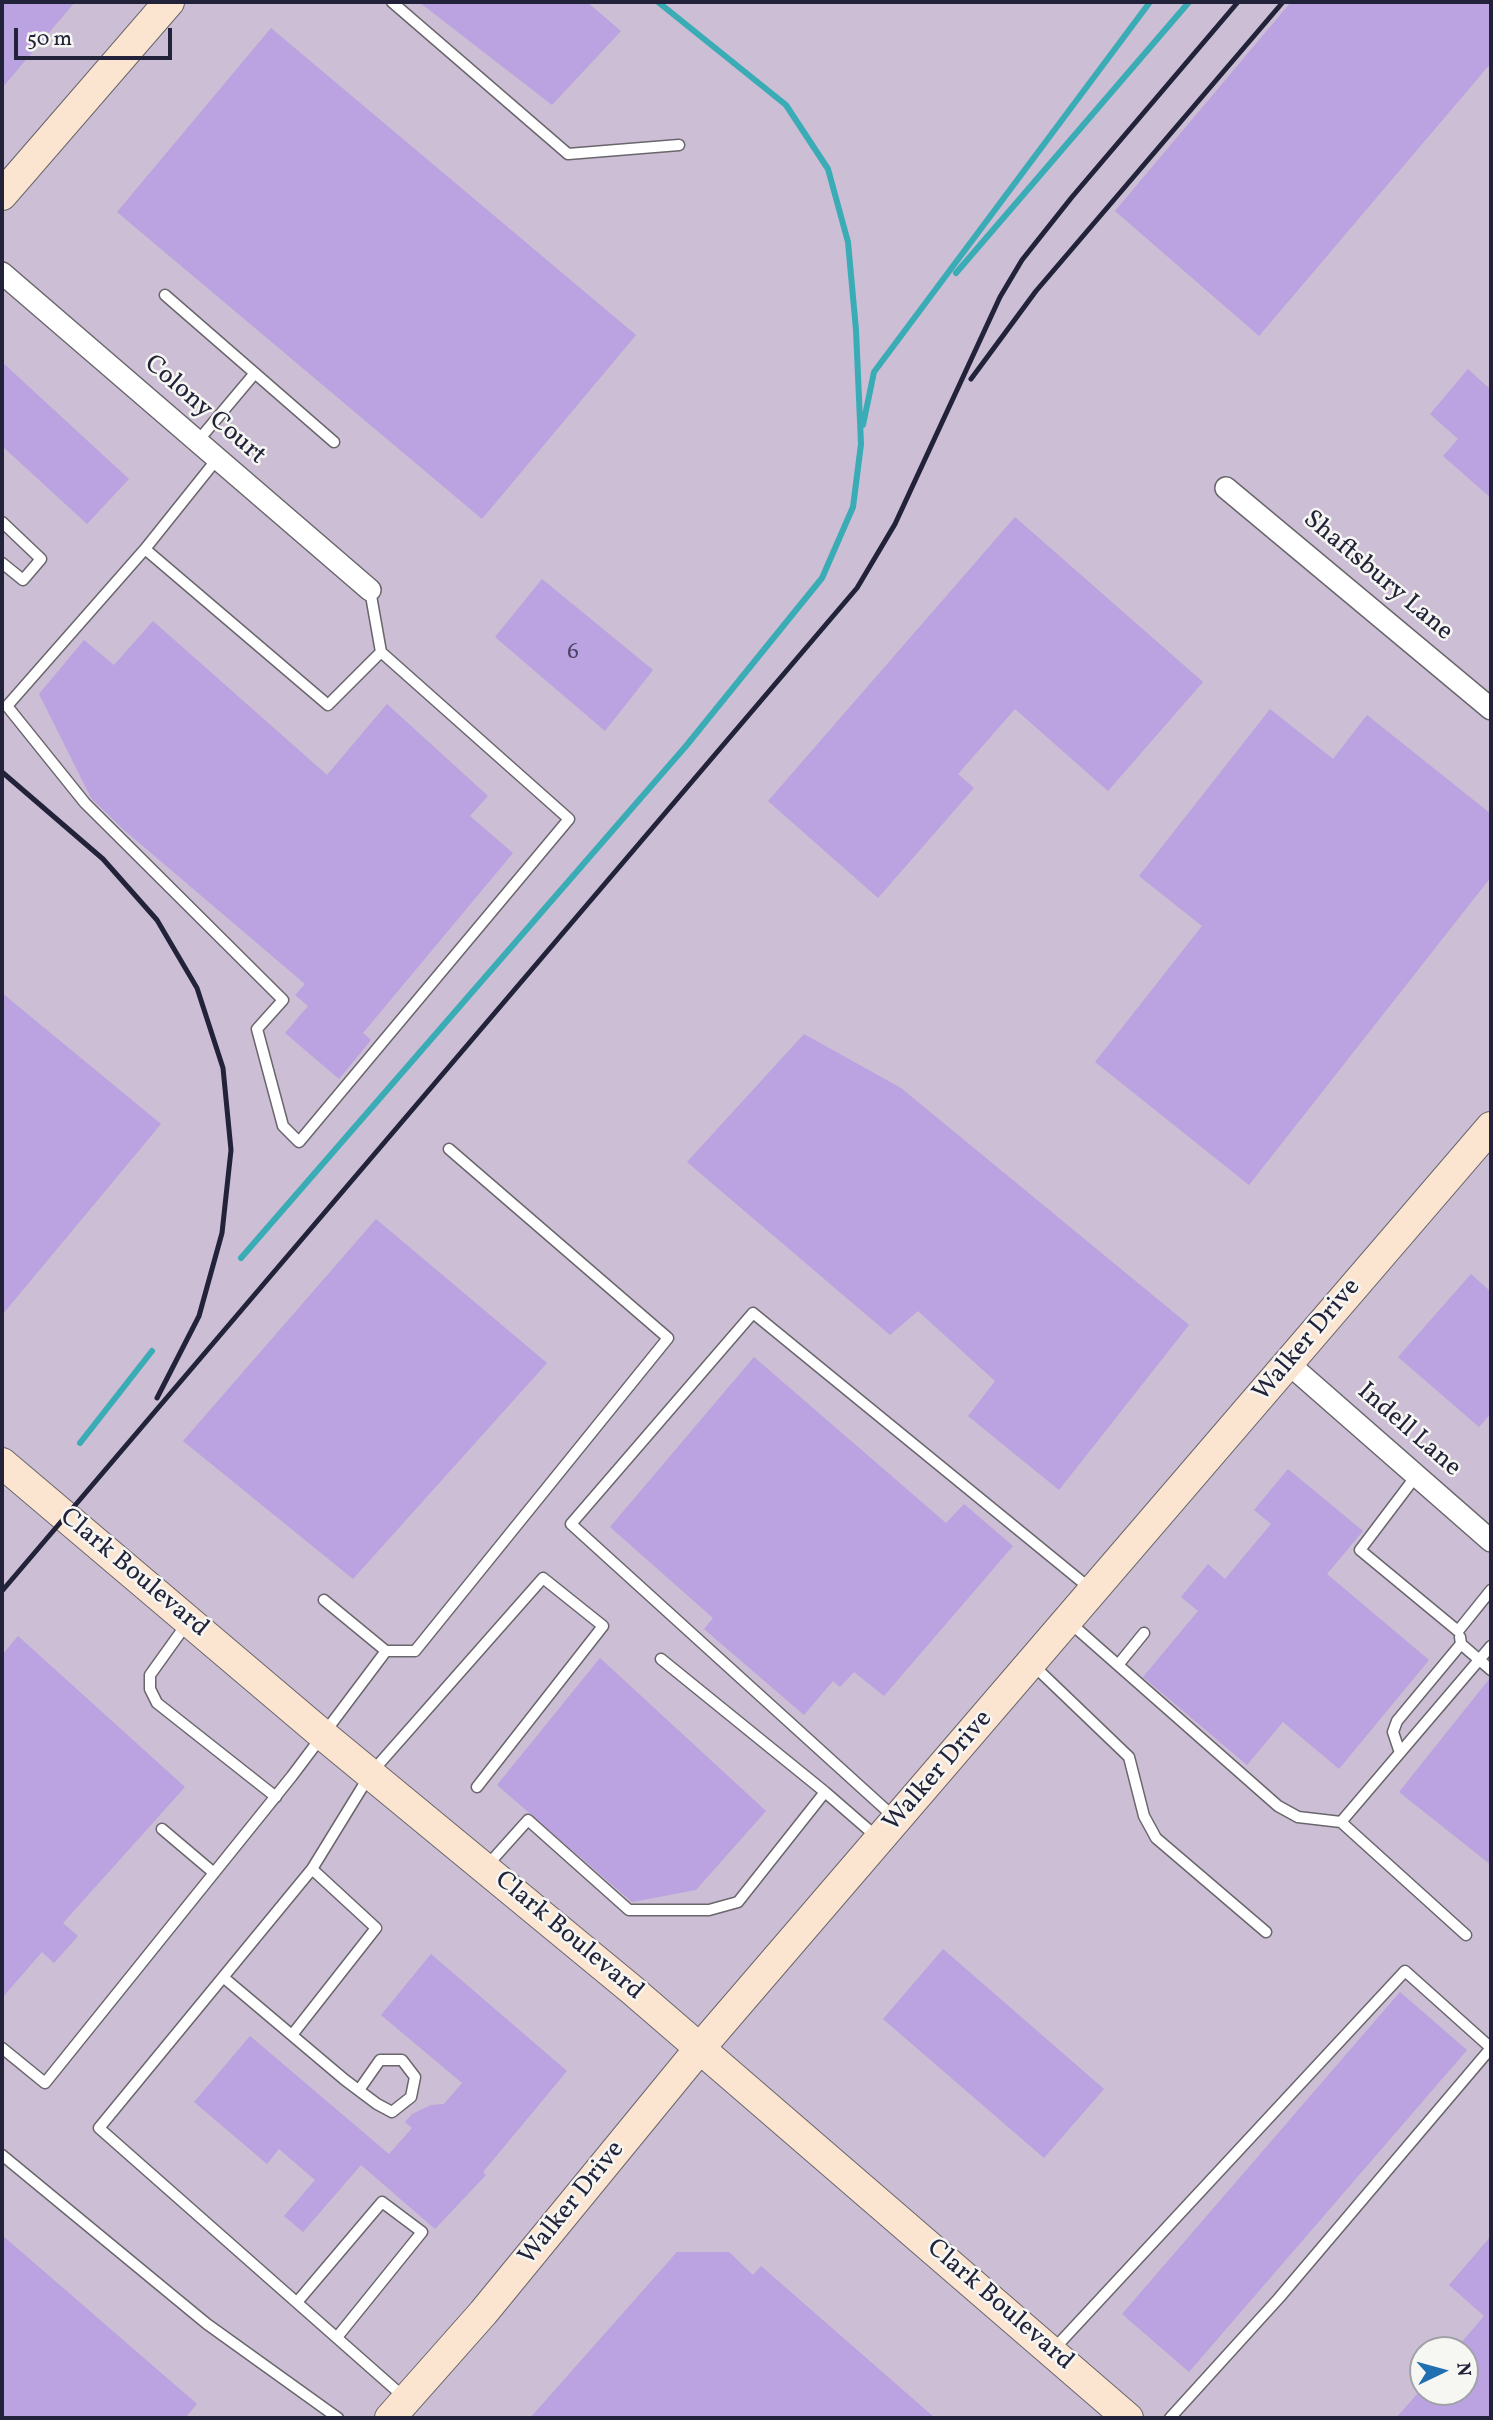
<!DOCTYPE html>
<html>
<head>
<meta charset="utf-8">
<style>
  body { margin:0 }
  #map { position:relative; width:1493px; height:2420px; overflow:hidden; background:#ece4c8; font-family:Vollkorn,serif }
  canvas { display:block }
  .frame { position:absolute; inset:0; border:4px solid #22223b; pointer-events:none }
  .north { position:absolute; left:1409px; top:2336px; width:70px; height:70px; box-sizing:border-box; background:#f6f6f2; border:2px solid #a1a1a9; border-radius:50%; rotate:85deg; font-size:19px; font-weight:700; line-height:28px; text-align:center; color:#22223b }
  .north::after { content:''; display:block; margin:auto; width:24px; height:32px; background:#1f6fb2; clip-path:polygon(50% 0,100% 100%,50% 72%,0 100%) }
  .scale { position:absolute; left:14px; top:28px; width:158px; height:32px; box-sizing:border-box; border:4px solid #22223b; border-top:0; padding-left:9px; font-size:21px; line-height:24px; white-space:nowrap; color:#22223b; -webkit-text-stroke:5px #f6f6f2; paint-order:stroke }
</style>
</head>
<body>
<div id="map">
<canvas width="1493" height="2420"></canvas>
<div class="frame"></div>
<div class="north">N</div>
<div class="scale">50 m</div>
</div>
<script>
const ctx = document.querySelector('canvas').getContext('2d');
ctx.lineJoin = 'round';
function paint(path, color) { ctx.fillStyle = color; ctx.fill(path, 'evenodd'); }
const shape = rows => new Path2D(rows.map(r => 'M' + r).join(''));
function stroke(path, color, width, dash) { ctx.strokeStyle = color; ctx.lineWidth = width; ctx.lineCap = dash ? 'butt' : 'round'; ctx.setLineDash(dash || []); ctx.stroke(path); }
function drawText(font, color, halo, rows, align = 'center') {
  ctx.font = font + ' Vollkorn,serif'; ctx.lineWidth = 5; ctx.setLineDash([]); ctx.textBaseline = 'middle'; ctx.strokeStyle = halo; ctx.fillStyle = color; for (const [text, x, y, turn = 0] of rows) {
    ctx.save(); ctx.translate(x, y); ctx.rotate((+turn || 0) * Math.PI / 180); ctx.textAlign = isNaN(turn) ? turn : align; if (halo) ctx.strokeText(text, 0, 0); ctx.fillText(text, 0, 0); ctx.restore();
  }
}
const industrial = shape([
  [2,2,1491,2,1491,2418,2,2418],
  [1423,2350,1465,2350,1465,2392,1423,2392]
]);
const stream = shape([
  [956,273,1189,2],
  [863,425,874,372,1150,2],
  [241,1258,686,746,822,578,853,507,861,444,856,330,848,242,828,169,786,105,658,2],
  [80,1443,152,1351]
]);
const building = shape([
  [2,2,75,2,2,88],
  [419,2,587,2,621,31,552,105],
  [1291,2,1491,2,1491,63,1259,336,1115,211],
  [271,28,636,335,482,519,117,212],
  [2,362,129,479,87,524,2,446],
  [1468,369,1491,390,1491,498,1443,456,1458,439,1430,414],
  [1015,517,1203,682,1108,791,1015,709,958,774,974,788,878,898,768,801],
  [542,579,653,670,605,731,495,637],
  [153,621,327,775,387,704,488,796,470,816,513,853,363,1033,371,1040,339,1079,285,1033,308,1006,295,995,305,984,124,830,91,798,39,694,84,640,114,665],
  [1270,709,1333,759,1367,715,1491,814,1491,877,1249,1185,1095,1062,1202,926,1139,876],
  [2,993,161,1124,2,1315],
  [804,1034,901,1088,1189,1325,1059,1490,968,1416,995,1381,918,1311,890,1335,687,1162],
  [376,1219,547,1363,353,1579,183,1441],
  [1471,1274,1491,1292,1491,1413,1479,1427,1398,1357],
  [754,1357,946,1523,964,1504,1013,1546,884,1696,854,1672,840,1687,833,1681,804,1715,704,1629,713,1618,610,1527],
  [1288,1469,1363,1531,1327,1574,1429,1660,1339,1769,1283,1722,1247,1765,1143,1677,1198,1611,1181,1597,1208,1564,1225,1579,1271,1524,1254,1510],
  [18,1636,185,1787,63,1923,78,1936,54,1963,42,1952,2,1998,2,1655],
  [600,1658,766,1811,696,1890,632,1902,497,1785],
  [1490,1678,1491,1678,1491,1865,1399,1792],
  [943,1949,1104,2089,1044,2158,883,2019],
  [431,1954,567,2071,483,2172,486,2175,435,2229,361,2165,303,2232,284,2216,315,2180,279,2149,267,2164,194,2102,250,2036,389,2154,412,2128,405,2122,412,2114,431,2105,444,2104,462,2083,381,2015],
  [1400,1992,1467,2050,1189,2372,1122,2314],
  [2,2235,197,2404,185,2418,2,2418],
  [1491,2236,1491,2418,1396,2418,1419,2392,1465,2392,1465,2350,1455,2350,1484,2316,1449,2285],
  [677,2252,729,2252,753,2275,761,2266,935,2418,530,2418]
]);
const lane = shape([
  [392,2,568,154,679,145],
  [165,295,334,442],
  [197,442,255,373],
  [2,522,41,559,23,580,2,563],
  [145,549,217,459],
  [370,590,381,652,328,705,145,549,7,706,85,803,283,1000,257,1029,283,1126,299,1142,569,819,381,652],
  [1416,1476,1360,1550,1458,1631,1491,1590],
  [1068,1621,1278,1806,1298,1817,1341,1822],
  [188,1622,150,1675,150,1689,157,1703,276,1797],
  [1460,1637,1461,1644,1491,1670],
  [386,1651,415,1651,668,1338,449,1149],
  [1032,1664,1129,1757,1144,1816,1156,1838,1266,1932],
  [1118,1665,1144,1633],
  [1400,1753,1393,1732,1397,1721,1461,1644],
  [825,1792,878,1838],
  [895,1818,571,1524,753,1313,1092,1590],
  [162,1829,214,1873],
  [485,1868,528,1820,629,1910,709,1910,738,1902,825,1792,661,1659],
  [1466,1935,1341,1822,1491,1646],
  [223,1977,345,2080,377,2104,392,2112,411,2097,415,2077,402,2060,380,2060,359,2090],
  [292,2035,376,1928,312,1869],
  [2,2048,45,2083,292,1776,386,1651,324,1600],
  [2,2155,207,2324,338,2418],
  [298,2301,382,2202,422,2232,338,2336],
  [1053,2350,1405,1971,1491,2048],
  [405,2398,99,2128,312,1869,371,1773,543,1578,603,1626,477,1787],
  [1170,2418,1279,2298,1491,2048]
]);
const street = shape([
  [2,273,370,590],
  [1226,488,1491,709],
  [1289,1364,1491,1541]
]);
const secondary = shape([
  [2,195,169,2],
  [2,1463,323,1735,631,1989,1128,2418],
  [390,2418,483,2313,700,2048,1491,1127]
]);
const rail = shape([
  [971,379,1036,291,1283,2],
  [2,772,103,859,157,920,197,988,223,1068,231,1150,222,1233,199,1316,157,1398],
  [2,1591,857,588,895,524,1000,297,1022,260,1072,197,1238,2]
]);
const numberNames = [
  ["6",573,654]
];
const streetNames = [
  ["Colony Court",204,411,41],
  ["Shaftsbury Lane",1377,577,40],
  ["Walker Drive",1308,1341,-50],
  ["Indell Lane",1408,1431,41],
  ["Clark Boulevard",133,1574,40],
  ["Walker Drive",939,1772,-49],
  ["Clark Boulevard",568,1937,40],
  ["Walker Drive",573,2204,-51],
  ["Clark Boulevard",999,2306,41]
];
paint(industrial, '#ccbed4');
stroke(stream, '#3aacb5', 6);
paint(building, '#bba2e0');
stroke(lane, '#69666c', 13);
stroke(street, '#69666c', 24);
stroke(secondary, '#69666c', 32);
stroke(lane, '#fff', 10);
stroke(street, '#fff', 21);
stroke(secondary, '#fce5d0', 30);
stroke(rail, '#22223b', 5);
drawText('23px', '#484264', null, numberNames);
drawText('26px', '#22223b', '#f6f6f2', streetNames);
</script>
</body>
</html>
